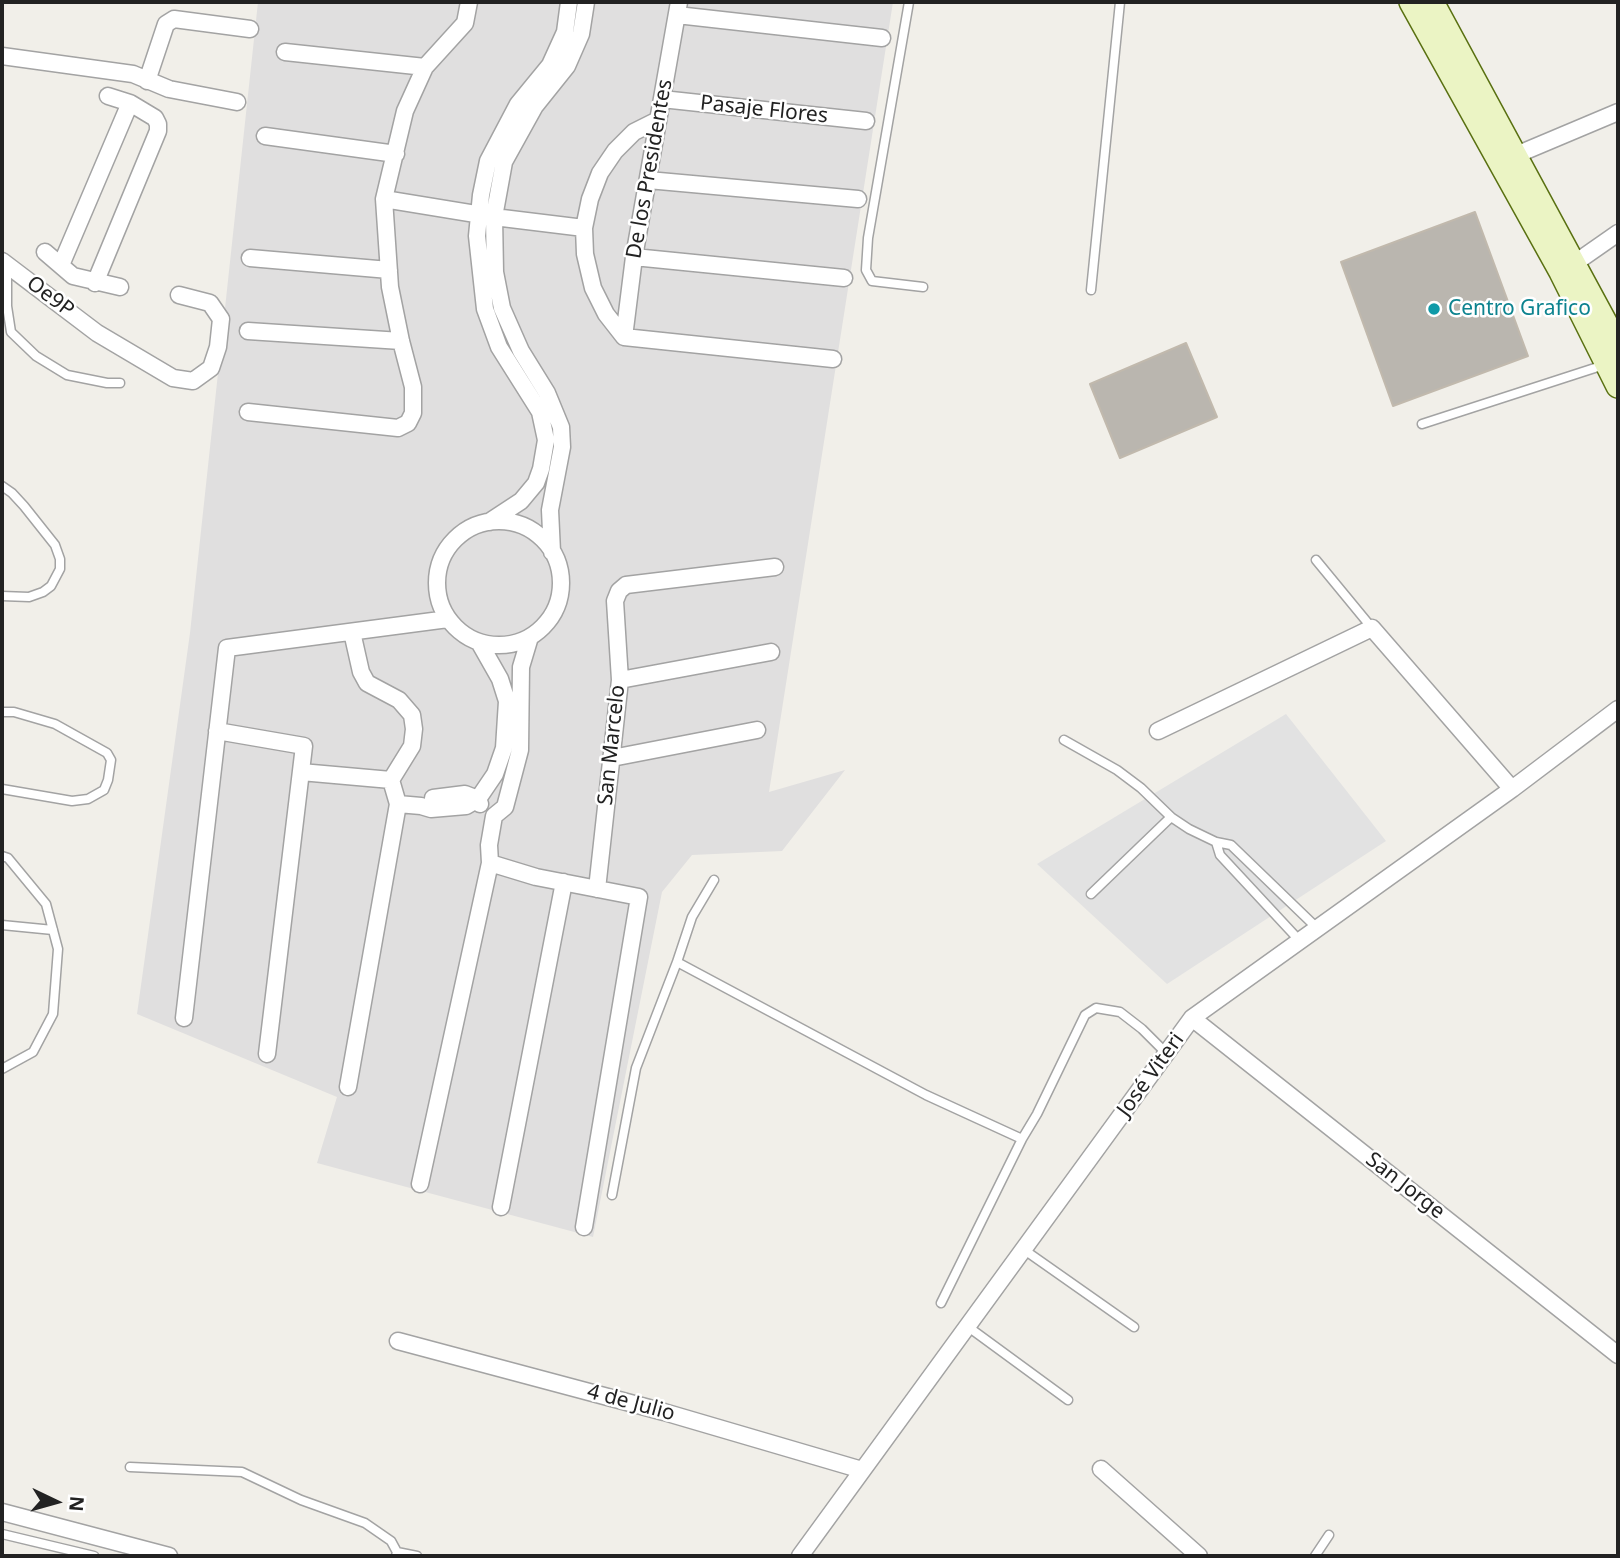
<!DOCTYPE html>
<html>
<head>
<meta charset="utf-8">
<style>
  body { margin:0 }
  #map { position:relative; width:1620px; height:1558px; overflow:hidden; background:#f1efe9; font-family:"Noto Sans",sans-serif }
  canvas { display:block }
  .frame { position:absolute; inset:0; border:4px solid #222; pointer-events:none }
  .north { position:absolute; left:21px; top:1467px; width:70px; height:70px; -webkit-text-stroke:5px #fff; paint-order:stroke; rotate:95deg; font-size:19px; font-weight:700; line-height:28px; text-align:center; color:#222 }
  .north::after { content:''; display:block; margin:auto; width:24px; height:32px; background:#222; clip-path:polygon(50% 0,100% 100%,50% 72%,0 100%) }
</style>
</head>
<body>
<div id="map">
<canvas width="1620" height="1558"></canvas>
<div class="frame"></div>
<div class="north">N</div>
</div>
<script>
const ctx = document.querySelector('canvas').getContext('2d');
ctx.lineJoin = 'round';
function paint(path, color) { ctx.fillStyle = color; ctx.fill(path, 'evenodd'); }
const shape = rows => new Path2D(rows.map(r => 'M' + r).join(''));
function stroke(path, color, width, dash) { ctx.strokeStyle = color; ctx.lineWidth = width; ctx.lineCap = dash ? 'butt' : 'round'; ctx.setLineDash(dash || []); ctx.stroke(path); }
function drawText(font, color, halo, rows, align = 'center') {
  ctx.font = font + ' "Noto Sans",sans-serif'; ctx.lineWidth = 5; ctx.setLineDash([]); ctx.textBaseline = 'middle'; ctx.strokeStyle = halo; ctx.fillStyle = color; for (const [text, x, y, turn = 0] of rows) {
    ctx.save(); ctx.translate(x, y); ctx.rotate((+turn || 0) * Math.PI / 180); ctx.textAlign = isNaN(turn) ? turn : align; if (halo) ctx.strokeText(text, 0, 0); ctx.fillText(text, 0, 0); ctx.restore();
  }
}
const residential = shape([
  [258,2,893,2,769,792,845,770,782,851,692,855,662,892,593,1237,317,1163,337,1097,137,1014,190,633]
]);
const parking = shape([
  [1286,714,1386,841,1167,984,1037,864]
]);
const building = shape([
  [1475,212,1528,356,1393,406,1341,262,1475,212],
  [1186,343,1217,417,1120,458,1090,384,1186,343]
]);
const lane = shape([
  [909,2,868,238,866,270,872,281,923,287],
  [7,265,7,306,11,332,36,356,67,375,107,383,120,383],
  [1091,290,1120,2],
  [1422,424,1604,365],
  [2,486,12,493,24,506,55,545,60,559,60,569,51,586,43,592,29,597,2,596],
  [1316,560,1372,628],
  [2,712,14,712,55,724,107,753,111,760,108,780,104,790,88,799,72,801,2,789],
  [1064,740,1117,770,1141,788,1171,817],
  [1216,842,1220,855,1299,940],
  [2,856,8,858,46,904,58,949,53,1014,33,1052,2,1069],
  [714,880,692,917,677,962,926,1095,1022,1139,1037,1114,1085,1015,1096,1008,1120,1012,1142,1029,1167,1054],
  [1091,894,1171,817,1189,829,1216,842,1231,845,1317,928],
  [2,925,53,930],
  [612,1195,636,1068,677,962],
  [1023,1249,1134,1327],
  [941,1303,1022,1139],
  [967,1326,1068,1400],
  [130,1467,242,1472,301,1500,365,1523,391,1541,397,1552],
  [2,1534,94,1556],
  [396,1556,397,1552,417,1556],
  [1315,1556,1329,1535]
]);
const street = shape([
  [677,15,882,38],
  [285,52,425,67],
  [2,56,133,74,169,89,237,102],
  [147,81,166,24,174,19,250,29],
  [662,99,866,121],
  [265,136,396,154],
  [1516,155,1618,112],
  [648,180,858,199],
  [384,199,494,217,584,228],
  [45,252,73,276,120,287],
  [634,257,844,278],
  [250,258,389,270],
  [2,261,97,333,173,378,193,381,211,368,218,347,221,319,210,303,179,295],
  [1575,263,1618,233],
  [61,265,130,103],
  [95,283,158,131,158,124,155,118,130,103,108,96],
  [248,331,401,341],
  [624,337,634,257,679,2],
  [624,337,606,314,593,288,585,254,584,228,590,199,600,173,615,151,634,132,658,120],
  [624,337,833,359],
  [248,412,398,428,408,423,413,413,413,387,401,341,390,287,384,199,405,111,425,67,465,23,469,2],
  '437 583a62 62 0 1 1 124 0a62 62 0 1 1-124 0Z',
  [489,522,521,501,536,483,541,469,546,440,540,412,499,347,485,309,477,236,481,195,488,161,518,104,550,65,565,32,569,2],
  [552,552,550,510,562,447,561,427,547,393,521,351,502,308,495,272,494,217,504,162,535,106,567,66,581,34,586,2],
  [620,680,771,652],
  [217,731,304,746,267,1054],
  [1158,731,1372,628,1512,789],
  [612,758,757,730],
  [301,772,391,780],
  [433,798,465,794,478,799,480,804],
  [398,804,421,806,431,809,466,806,478,799,495,774,504,748,507,701,500,679,479,642],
  [490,863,536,877,639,897,584,1227],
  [597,889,620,680,615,601,619,591,626,585,775,567],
  [184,1018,227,648,448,619],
  [1192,1018,1618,1355],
  [348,1087,398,804,391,780,412,746,414,729,412,715,399,700,367,683,361,672,352,632],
  [420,1184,490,863,489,845,494,816,505,807,520,750,521,667,530,637],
  [501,1207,564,882],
  [398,1341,664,1412,862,1470],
  [1101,1469,1199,1556],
  [2,1512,169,1556],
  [800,1556,1192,1018,1512,789,1618,709]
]);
const secondary = shape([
  [1411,2,1561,272,1618,386],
  [1432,2,1618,346]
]);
const markers = [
  [1434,309,7,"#0f9aa8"]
];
const streetNames = [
  ["Pasaje Flores",764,110,6],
  ["De los Presidentes",650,169,-80],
  ["Oe9P",50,297,37],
  ["San Marcelo",612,745,-84],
  ["José Viteri",1151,1075,-54],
  ["San Jorge",1405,1186,38],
  ["4 de Julio",631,1403,15]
];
const cultureNames = [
  ["Centro Grafico",1448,309]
];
paint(residential, '#e0dfdf');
paint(parking, '#e2e2e2');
paint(building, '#bab6af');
stroke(building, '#c1b9ad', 2);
stroke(lane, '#a3a3a3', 11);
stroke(street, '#a3a3a3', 19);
stroke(secondary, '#597011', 26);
stroke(lane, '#fff', 8);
stroke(street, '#fff', 16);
stroke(secondary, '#ebf4c4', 23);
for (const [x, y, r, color] of markers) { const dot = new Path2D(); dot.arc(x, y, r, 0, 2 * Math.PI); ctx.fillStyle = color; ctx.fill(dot); stroke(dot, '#fff', 2.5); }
drawText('21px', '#222', '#fff', streetNames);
drawText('21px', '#0d838f', '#fff', cultureNames, 'left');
</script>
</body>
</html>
